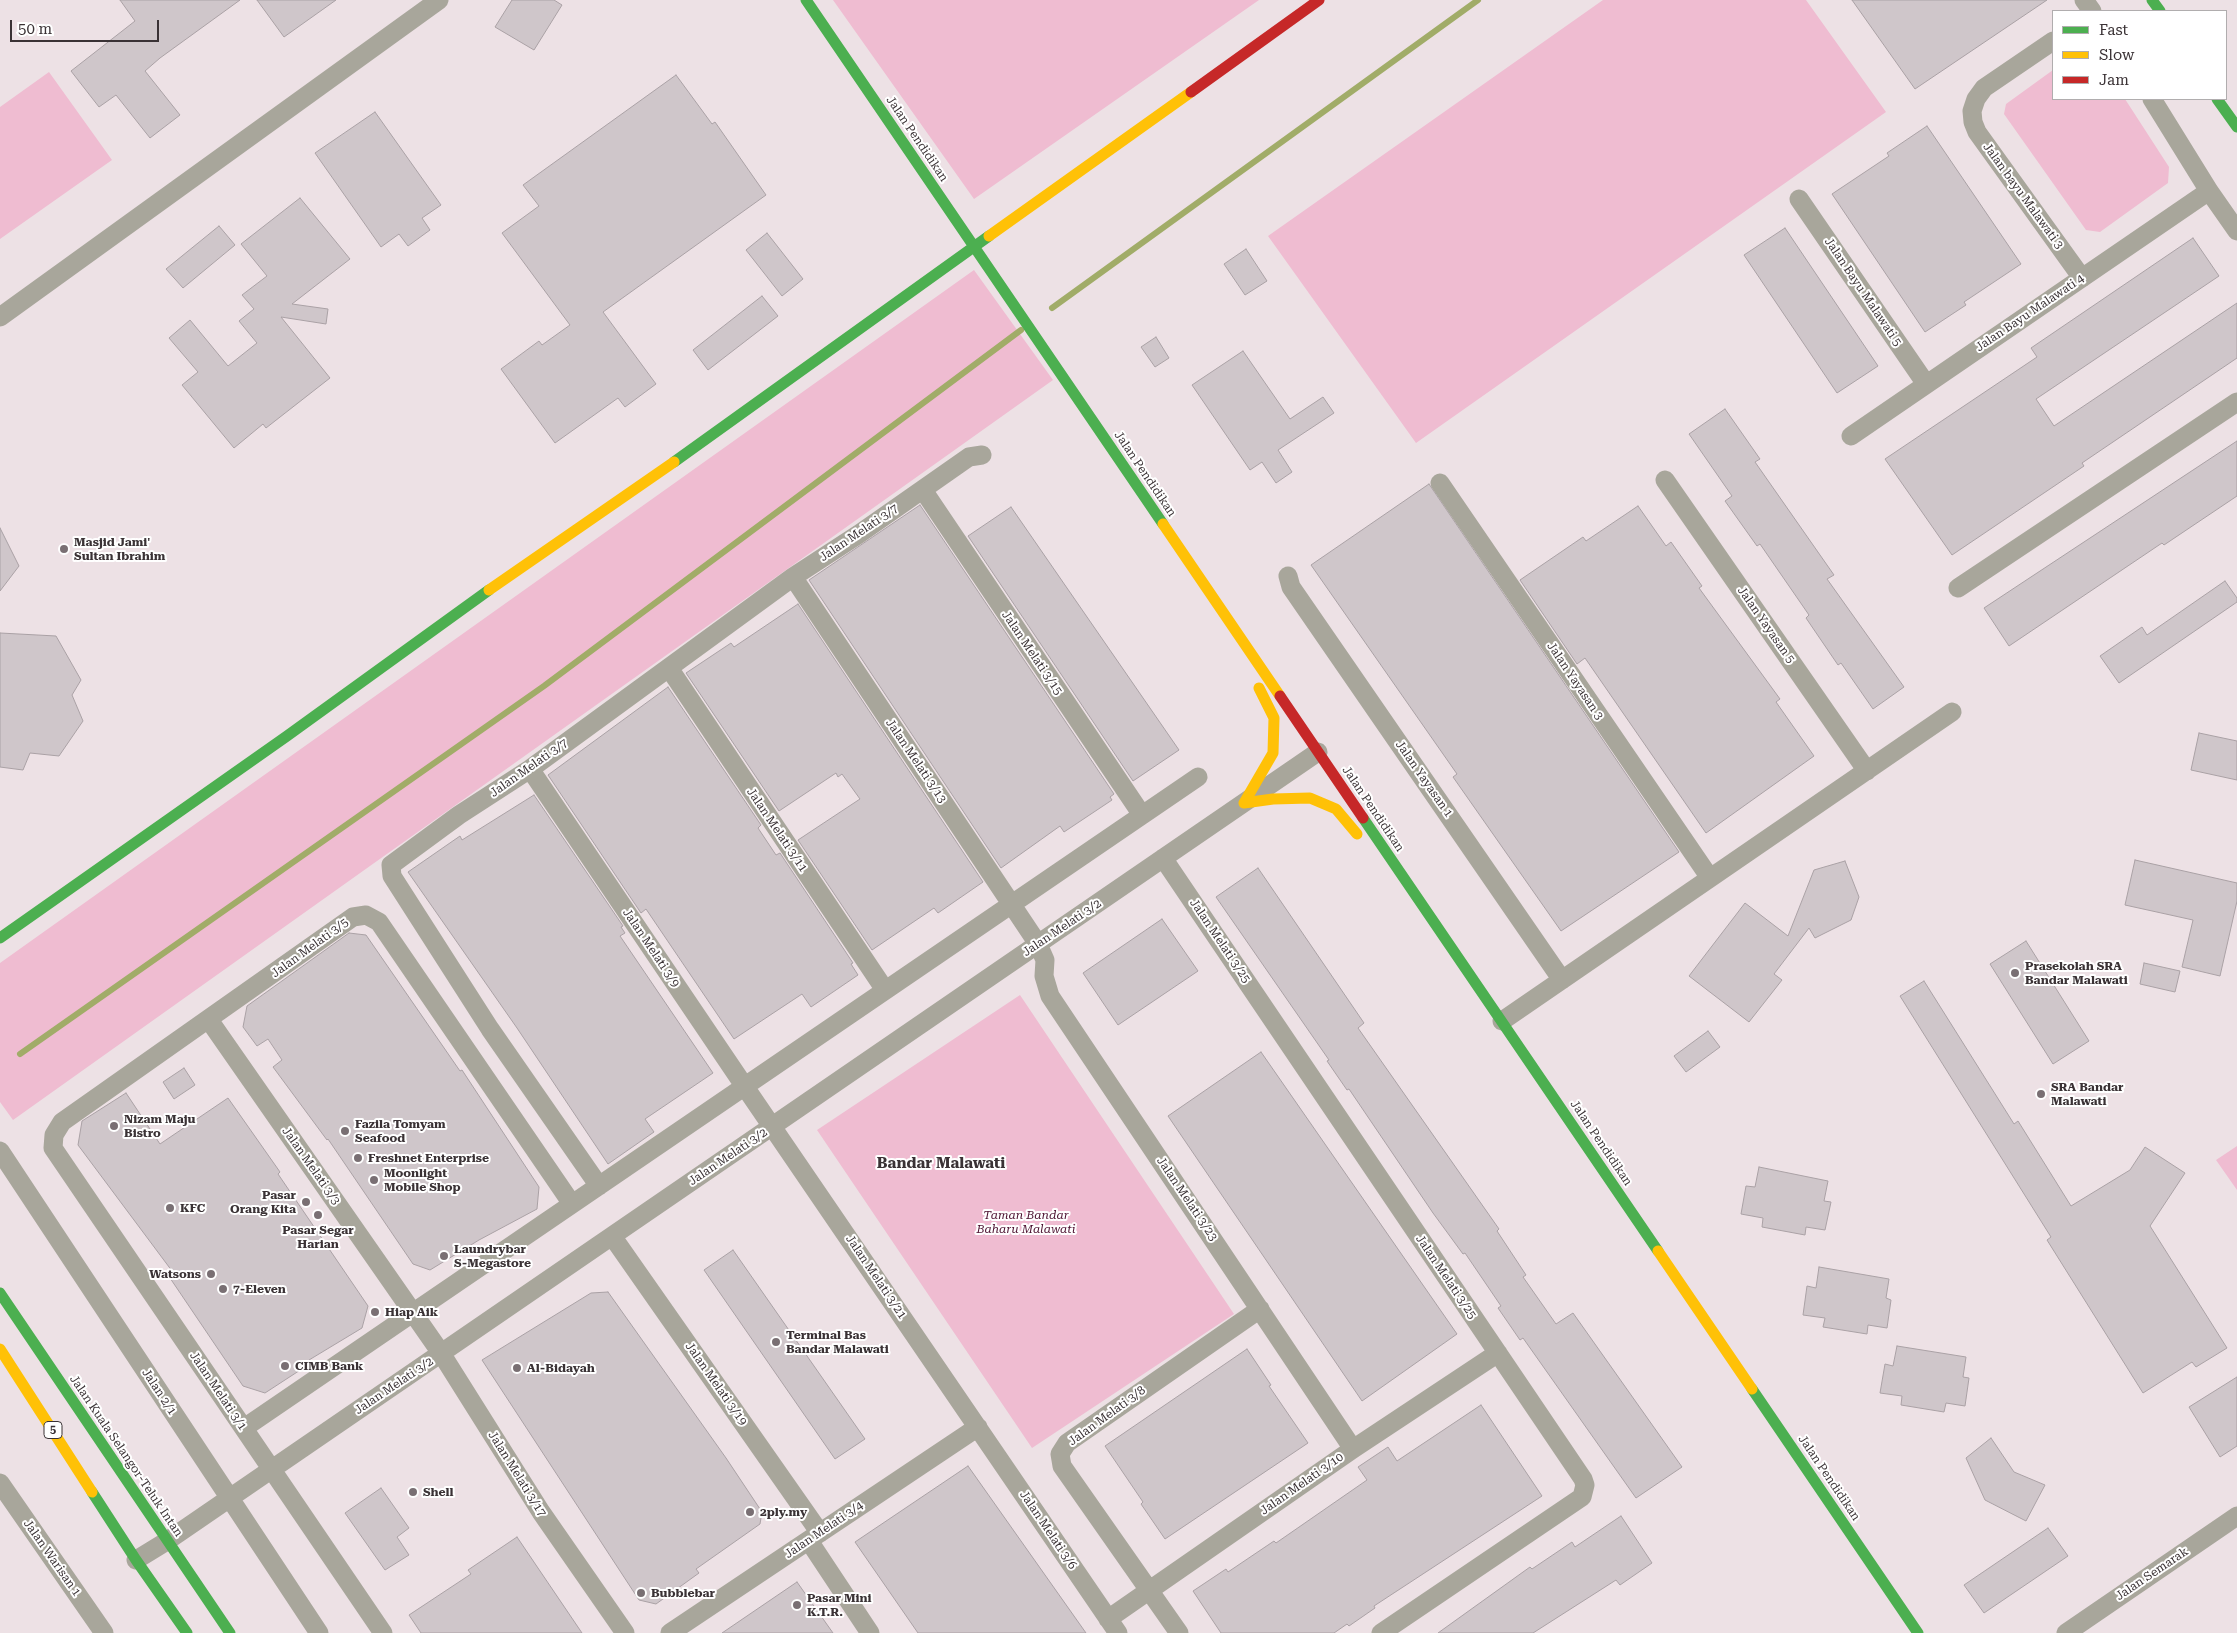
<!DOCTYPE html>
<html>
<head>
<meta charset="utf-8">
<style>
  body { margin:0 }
  #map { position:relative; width:2237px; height:1633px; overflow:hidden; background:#ede1e5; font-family:"Roboto Serif",serif }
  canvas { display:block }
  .legend { position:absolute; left:2052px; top:10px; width:175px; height:90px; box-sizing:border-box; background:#fff; border:1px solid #b0adae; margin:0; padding:6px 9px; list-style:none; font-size:15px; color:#3a3235 }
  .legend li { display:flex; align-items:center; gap:10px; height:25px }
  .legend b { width:25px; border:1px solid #b0adae }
  .scale { position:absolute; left:10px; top:20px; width:149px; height:22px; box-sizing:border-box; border:2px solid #3a3235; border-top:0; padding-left:6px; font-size:15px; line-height:18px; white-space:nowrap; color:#3a3235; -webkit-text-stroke:4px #fff; paint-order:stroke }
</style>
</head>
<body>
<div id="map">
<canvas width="2237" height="1633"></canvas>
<ul class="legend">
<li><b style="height:6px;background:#4caf50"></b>Fast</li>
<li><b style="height:6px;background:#ffc107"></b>Slow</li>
<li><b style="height:6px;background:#c62828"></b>Jam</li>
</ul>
<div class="scale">50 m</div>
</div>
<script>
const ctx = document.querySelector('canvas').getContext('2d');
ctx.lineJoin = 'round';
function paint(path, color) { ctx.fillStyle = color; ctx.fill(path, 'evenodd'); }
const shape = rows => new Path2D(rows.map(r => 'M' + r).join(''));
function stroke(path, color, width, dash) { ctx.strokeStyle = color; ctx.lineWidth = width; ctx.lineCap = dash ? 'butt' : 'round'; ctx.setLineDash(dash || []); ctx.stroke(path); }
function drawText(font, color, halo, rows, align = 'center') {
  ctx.font = font + ' "Roboto Serif",serif'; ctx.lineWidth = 4; ctx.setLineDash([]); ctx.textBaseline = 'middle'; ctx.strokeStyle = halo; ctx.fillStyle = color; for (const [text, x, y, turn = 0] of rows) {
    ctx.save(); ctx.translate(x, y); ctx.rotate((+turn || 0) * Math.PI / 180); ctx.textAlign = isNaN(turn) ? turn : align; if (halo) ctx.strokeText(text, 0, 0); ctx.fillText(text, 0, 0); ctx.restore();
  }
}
const green = shape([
  [833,0,1259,0,974,199],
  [1603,0,1806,0,1886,112,1416,443,1268,236],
  [2053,70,2053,99,2125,99,2169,167,2168,183,2100,232,2086,230,2004,114,2006,104],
  [49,72,112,160,0,239,0,107],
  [974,270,1053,380,13,1120,0,1102,0,963],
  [1020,995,1234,1314,1032,1448,817,1130],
  [2237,1146,2237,1190,2216,1160]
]);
const stream = shape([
  [1052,308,1478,0],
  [20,1054,544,686,1021,330]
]);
const building = shape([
  [120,0,240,0,160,58,145,71,180,115,150,138,116,95,99,107,71,71,135,21,120,0],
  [257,0,336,0,284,37,257,0],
  [512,0,554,0,562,5,534,50,495,27,512,0],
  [1852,0,2047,0,1915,89,1852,0],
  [676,75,712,124,715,122,766,195,603,312,656,384,625,407,618,398,555,443,501,369,539,341,542,345,570,325,502,233,539,206,523,185,676,75],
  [375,112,441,205,422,218,430,230,408,246,399,234,381,247,315,153,375,112],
  [1927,126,2021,264,1964,302,1966,305,1925,332,1832,194,1889,156,1887,153,1927,126],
  [300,198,350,259,292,304,328,309,326,324,281,317,330,378,266,428,263,424,234,448,182,385,198,372,169,338,190,320,228,366,257,343,239,321,254,309,242,295,267,276,241,244,300,198],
  [219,226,235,245,183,288,166,269,219,226],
  [1785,228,1878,366,1837,393,1744,255,1785,228],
  [767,233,803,279,782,296,746,250,767,233],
  [2193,238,2219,276,2036,399,2054,426,2237,303,2237,358,2082,463,2084,466,1952,555,1885,459,2037,357,2031,348,2193,238],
  [1246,249,1267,281,1245,295,1224,264,1246,249],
  [762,296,778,316,708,370,693,350,762,296],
  [1156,337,1169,358,1155,367,1141,347,1156,337],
  [1243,351,1290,419,1323,397,1334,413,1278,450,1292,472,1276,483,1262,462,1250,470,1192,385,1243,351],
  [1725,409,1760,459,1755,462,1834,575,1827,579,1904,687,1873,709,1841,663,1838,665,1806,618,1809,615,1760,544,1757,546,1725,501,1732,496,1689,434,1725,409],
  [2237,441,2237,496,2164,545,2162,543,2009,646,1984,608,2237,441],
  [1429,484,1679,852,1561,931,1453,777,1457,774,1311,565,1429,484],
  [920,505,1114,794,1110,797,1112,800,1064,832,1060,826,1001,868,809,580,920,505],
  [1638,506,1666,546,1671,542,1702,586,1699,588,1780,699,1776,702,1814,756,1706,833,1585,658,1577,664,1520,580,1583,537,1586,541,1638,506],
  [1011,507,1179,750,1133,781,968,536,1011,507],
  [0,528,19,566,0,591,0,528],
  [2225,581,2237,598,2237,602,2119,683,2100,656,2142,627,2147,635,2225,581],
  [798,604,983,882,938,913,934,908,872,950,798,840,860,799,842,774,838,777,836,773,779,811,686,673,731,643,734,647,798,604],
  [0,633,56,636,81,680,72,695,83,721,59,756,30,753,23,770,0,767,0,633],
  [668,687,761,825,758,828,776,855,780,853,853,963,851,964,858,975,811,1007,802,994,734,1039,646,909,641,913,548,775,668,687],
  [2199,733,2237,741,2237,780,2191,770,2199,733],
  [534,795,623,926,621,927,625,933,620,936,713,1073,645,1119,654,1132,608,1164,517,1028,408,872,460,836,462,840,534,795],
  [2135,860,2237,883,2237,901,2220,976,2182,967,2193,920,2125,905,2135,860],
  [1845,861,1859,897,1851,920,1815,938,1809,928,1774,974,1782,980,1749,1022,1689,976,1745,903,1788,936,1814,870,1845,861],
  [1258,868,1364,1023,1358,1028,1499,1229,1497,1231,1526,1275,1523,1277,1556,1324,1573,1313,1682,1467,1636,1498,1523,1338,1520,1340,1498,1308,1501,1306,1465,1253,1463,1254,1433,1213,1349,1089,1347,1090,1327,1061,1329,1060,1216,897,1258,868],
  [1162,919,1198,971,1118,1025,1083,973,1162,919],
  [349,933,366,935,460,1071,462,1070,539,1187,537,1209,479,1240,430,1270,413,1264,328,1139,327,1140,273,1067,282,1060,268,1039,257,1046,243,1027,247,1006,349,933],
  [2026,941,2089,1041,2053,1064,1990,964,2026,941],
  [2144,963,2180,971,2175,992,2140,984,2144,963],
  [1924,981,2014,1124,2018,1121,2071,1206,2130,1170,2145,1147,2185,1173,2150,1226,2227,1348,2196,1367,2192,1362,2143,1393,2047,1240,2051,1237,1900,996,1924,981],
  [1708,1031,1720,1047,1686,1072,1674,1056,1708,1031],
  [1261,1052,1457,1334,1362,1401,1168,1116,1261,1052],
  [184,1068,195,1085,174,1099,163,1082,184,1068],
  [126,1093,160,1144,228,1098,280,1172,278,1174,368,1306,362,1328,309,1360,311,1363,265,1393,243,1386,170,1278,175,1275,78,1145,82,1121,126,1093],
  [1759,1167,1828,1181,1824,1201,1831,1202,1825,1230,1806,1227,1805,1235,1762,1227,1763,1218,1741,1214,1746,1186,1755,1187,1759,1167],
  [733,1250,865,1439,835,1459,704,1270,733,1250],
  [1819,1267,1889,1279,1886,1298,1891,1300,1887,1328,1868,1325,1867,1334,1823,1327,1825,1318,1803,1315,1807,1286,1816,1288,1819,1267],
  [608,1292,726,1458,762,1512,760,1524,696,1569,699,1573,656,1604,639,1600,482,1360,591,1293,608,1292],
  [1897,1346,1966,1357,1963,1377,1969,1378,1965,1406,1946,1403,1944,1412,1901,1405,1902,1396,1880,1393,1885,1364,1893,1366,1897,1346],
  [1247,1349,1271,1385,1269,1386,1308,1443,1165,1539,1141,1504,1143,1502,1105,1446,1247,1349],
  [2237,1377,2237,1446,2220,1457,2189,1407,2237,1377],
  [1481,1405,1542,1496,1374,1606,1375,1608,1349,1626,1347,1624,1334,1633,1221,1633,1193,1591,1226,1569,1228,1572,1274,1541,1276,1543,1367,1480,1358,1467,1388,1447,1397,1461,1481,1405],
  [1991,1438,2014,1472,2045,1485,2026,1521,1985,1500,1966,1458,1991,1438],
  [968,1466,1086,1633,918,1633,855,1542,968,1466],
  [381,1488,409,1528,397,1537,409,1555,385,1570,345,1513,381,1488],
  [1621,1516,1652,1563,1620,1585,1616,1580,1533,1633,1438,1633,1530,1567,1532,1569,1572,1542,1575,1547,1621,1516],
  [2048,1528,2068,1556,1984,1613,1964,1585,2048,1528],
  [517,1537,582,1633,421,1633,409,1615,471,1574,468,1570,517,1537],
  [797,1582,833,1633,722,1633,797,1582]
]);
const street = shape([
  [2084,0,2092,11],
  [2053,41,1984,88,1976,99,1972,111,1973,122,1977,132,2082,278],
  [2152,99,2209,191,2237,231],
  [1799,199,1926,384],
  [0,317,439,0],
  [1851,436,2209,191],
  [1665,480,1867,771],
  [1440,483,1710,878],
  [923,490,1142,815],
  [1288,576,1291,587,1562,980],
  [793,577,1038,944,1045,960,1044,976,1050,996,1353,1449],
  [1958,588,2237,402],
  [669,668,885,990],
  [530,769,745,1087,1118,1633],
  [1163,858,1583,1479,1585,1485,1582,1497,1381,1633],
  [209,1020,441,1353,541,1512,625,1633],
  [1502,1021,1952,712],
  [0,1151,319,1633],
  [599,1186,490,1029,392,876,391,865,459,815,530,769,793,577,859,534,969,457,982,455],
  [612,1236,820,1533],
  [244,1428,1198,777],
  [0,1483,104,1633],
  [809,1541,870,1633],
  [136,1560,167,1541,1318,752],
  [1108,1619,1353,1449,1498,1353],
  [383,1633,53,1148,54,1135,62,1122,353,917,366,915,379,922,572,1204],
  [670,1633,978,1427],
  [1179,1633,1062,1466,1060,1454,1067,1443,1260,1309],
  [2066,1633,2237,1516]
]);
const fast = shape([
  [806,0,1163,524],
  [2152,0,2160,11],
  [2217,99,2237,127],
  [674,462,989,236],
  [1363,818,1658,1251],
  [0,938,287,736,489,590],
  [0,1293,230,1633],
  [1752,1389,1918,1633],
  [92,1492,136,1560,187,1633]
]);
const slow = shape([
  [989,236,1191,92],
  [1163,524,1280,696],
  [489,590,674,462],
  [1244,803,1273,799,1310,798,1336,809,1357,834],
  [1244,803,1273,753,1274,718,1259,688],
  [1658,1251,1752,1389],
  [0,1349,92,1492]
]);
const jam = shape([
  [1191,92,1319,0],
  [1280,696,1363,818]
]);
const markers = [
  [64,549,5,"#796f73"],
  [2015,973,5,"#796f73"],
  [2041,1094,5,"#796f73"],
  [114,1126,5,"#796f73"],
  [345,1131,5,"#796f73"],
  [358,1158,5,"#796f73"],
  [374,1180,5,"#796f73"],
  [306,1202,5,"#796f73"],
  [170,1208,5,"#796f73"],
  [318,1215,5,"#796f73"],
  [444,1256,5,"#796f73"],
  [211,1274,5,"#796f73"],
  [223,1289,5,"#796f73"],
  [375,1312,5,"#796f73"],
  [776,1342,5,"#796f73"],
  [285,1366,5,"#796f73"],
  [517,1368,5,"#796f73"],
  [413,1492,5,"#796f73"],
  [750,1512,5,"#796f73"],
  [641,1593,5,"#796f73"],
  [797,1605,5,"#796f73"]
];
const shields = [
  [53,1430,18]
];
const shieldNames = [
  ["5",53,1430]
];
const streetNames = [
  ["Jalan Pendidikan",917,139,56],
  ["Jalan bayu Malawati 3",2023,196,54],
  ["Jalan Bayu Malawati 5",1863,292,56],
  ["Jalan Bayu Malawati 4",2030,313,-34],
  ["Jalan Pendidikan",1145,474,56],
  ["Jalan Melati 3/7",859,533,-34],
  ["Jalan Yayasan 5",1766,625,55],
  ["Jalan Melati 3/15",1032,653,56],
  ["Jalan Yayasan 3",1575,681,56],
  ["Jalan Melati 3/13",916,761,56],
  ["Jalan Melati 3/7",529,768,-35],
  ["Jalan Yayasan 1",1424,779,55],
  ["Jalan Pendidikan",1373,809,56],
  ["Jalan Melati 3/11",777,830,56],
  ["Jalan Melati 3/2",1062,928,-34],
  ["Jalan Melati 3/25",1220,941,56],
  ["Jalan Melati 3/5",310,948,-36],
  ["Jalan Melati 3/9",651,948,56],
  ["Jalan Pendidikan",1601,1143,56],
  ["Jalan Melati 3/2",728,1157,-34],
  ["Jalan Melati 3/3",311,1166,55],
  ["Jalan Melati 3/23",1187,1199,56],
  ["Jalan Melati 3/21",876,1277,56],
  ["Jalan Melati 3/25",1446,1277,56],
  ["Jalan Melati 3/19",716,1384,55],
  ["Jalan Melati 3/2",394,1386,-34],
  ["Jalan Melati 3/1",218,1391,56],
  ["Jalan 2/1",159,1392,57],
  ["Jalan Melati 3/8",1107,1416,-36],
  ["Jalan Kuala Selangor-Teluk Intan",126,1456,56],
  ["Jalan Melati 3/17",517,1474,58],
  ["Jalan Pendidikan",1829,1478,56],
  ["Jalan Melati 3/10",1302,1484,-35],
  ["Jalan Melati 3/4",824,1530,-34],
  ["Jalan Melati 3/6",1048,1530,56],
  ["Jalan Warisan 1",52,1558,55],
  ["Jalan Semarak",2152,1574,-34]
];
const poiNames = [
  ["Masjid Jami'",74,542],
  ["Sultan Ibrahim",74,556],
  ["Prasekolah SRA",2025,966],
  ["Bandar Malawati",2025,980],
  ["SRA Bandar",2051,1087],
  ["Malawati",2051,1101],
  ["Nizam Maju",124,1119],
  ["Bistro",124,1133],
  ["Fazila Tomyam",355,1124],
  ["Seafood",355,1138],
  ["Freshnet Enterprise",368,1158],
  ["Moonlight",384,1173],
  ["Mobile Shop",384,1187],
  ["Pasar",296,1195,"right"],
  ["Orang Kita",296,1209,"right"],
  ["KFC",180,1208],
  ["Pasar Segar",318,1230,"center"],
  ["Harian",318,1244,"center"],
  ["Laundrybar",454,1249],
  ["S-Megastore",454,1263],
  ["Watsons",201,1274,"right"],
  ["7-Eleven",233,1289],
  ["Hiap Aik",385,1312],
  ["Terminal Bas",786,1335],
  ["Bandar Malawati",786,1349],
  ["CIMB Bank",295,1366],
  ["Al-Bidayah",527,1368],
  ["Shell",423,1492],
  ["2ply.my",760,1512],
  ["Bubblebar",651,1593],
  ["Pasar Mini",807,1598],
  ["K.T.R.",807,1612]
];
const parkNames = [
  ["Taman Bandar",1026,1215],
  ["Baharu Malawati",1026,1229]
];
const quarterNames = [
  ["Bandar Malawati",941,1164]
];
paint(green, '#efbcd1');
stroke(stream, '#a1ac68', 6);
paint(building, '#cfc6ca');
stroke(building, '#aaa1a5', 1);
stroke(street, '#a8a69b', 19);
stroke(fast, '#4caf50', 11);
stroke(slow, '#ffc107', 11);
stroke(jam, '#c62828', 11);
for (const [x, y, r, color] of markers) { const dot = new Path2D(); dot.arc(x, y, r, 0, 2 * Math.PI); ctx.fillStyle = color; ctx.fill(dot); stroke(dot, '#fff', 2); }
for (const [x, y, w] of shields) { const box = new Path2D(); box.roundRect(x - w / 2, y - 8.5, w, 17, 4); ctx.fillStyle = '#fff'; ctx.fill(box); stroke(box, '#3a3235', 1); }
drawText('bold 11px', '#3a3235', null, shieldNames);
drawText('12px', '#3a3235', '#fff', streetNames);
drawText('bold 12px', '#3a3235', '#fff', poiNames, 'left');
drawText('italic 12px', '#4b102f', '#fff', parkNames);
drawText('bold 15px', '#3a3235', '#fff', quarterNames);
</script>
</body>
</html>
